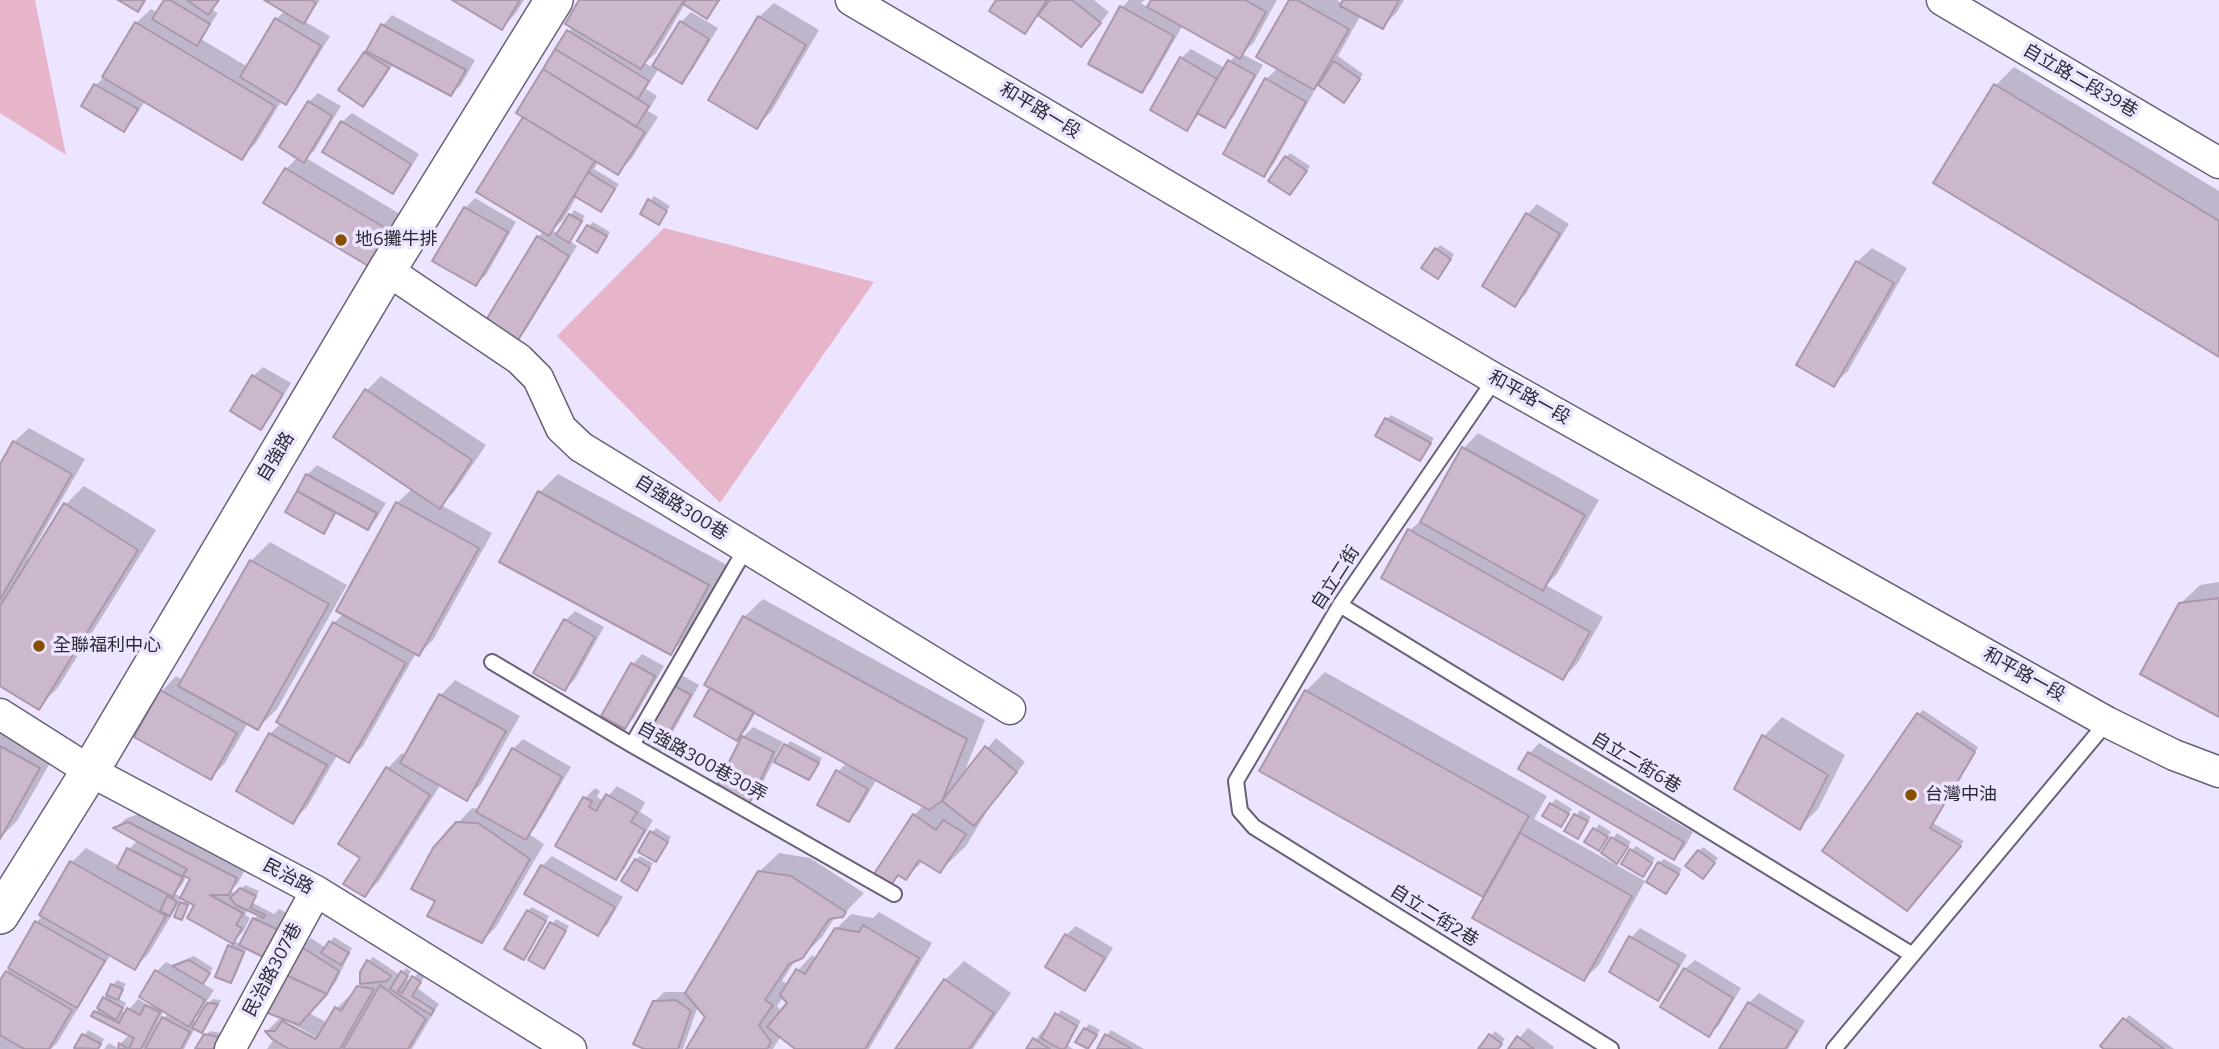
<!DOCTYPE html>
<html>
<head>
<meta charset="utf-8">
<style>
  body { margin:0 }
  canvas { display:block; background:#ede5ff }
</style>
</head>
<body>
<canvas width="2219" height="1049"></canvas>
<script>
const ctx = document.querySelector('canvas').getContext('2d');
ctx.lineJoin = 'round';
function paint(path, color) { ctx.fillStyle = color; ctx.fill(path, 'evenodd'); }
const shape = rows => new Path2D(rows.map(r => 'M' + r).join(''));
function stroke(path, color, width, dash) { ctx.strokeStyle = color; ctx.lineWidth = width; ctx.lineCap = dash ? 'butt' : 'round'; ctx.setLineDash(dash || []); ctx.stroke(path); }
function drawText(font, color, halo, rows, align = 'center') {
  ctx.font = font + ' Bitter,"Noto Sans TC",serif'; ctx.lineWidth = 7; ctx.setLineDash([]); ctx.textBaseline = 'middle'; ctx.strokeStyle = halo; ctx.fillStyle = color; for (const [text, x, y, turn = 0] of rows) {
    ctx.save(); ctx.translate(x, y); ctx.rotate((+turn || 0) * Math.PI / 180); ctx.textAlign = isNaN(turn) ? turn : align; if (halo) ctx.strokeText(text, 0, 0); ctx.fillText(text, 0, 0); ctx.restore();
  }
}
const green = shape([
  [0,0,35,0,66,155,0,113],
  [664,228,874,282,720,503,557,336]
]);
const shadow = shape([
  [166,0,219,0,211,9,218,13,201,39,248,67,276,19,285,11,267,0,320,0,304,21,330,36,295,93,286,103,282,100,256,143,241,158,145,101,133,120,124,130,96,85,104,77,136,23,151,9,158,13],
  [456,0,524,0,516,13,502,28],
  [581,0,721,0,707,17,685,4,656,53,645,63,653,68,681,22,691,12,718,28,691,72,682,82,659,68,646,89,657,96,648,111,658,117,632,158,618,173,599,161,594,169,619,184,605,205,601,210,577,196,563,220,552,230,559,234,574,210,585,216,569,240,577,246,524,333,515,342,538,237,544,231,526,117,518,112,573,26],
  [998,0,1094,0,1109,12,1090,36,1040,14,1025,32],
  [1129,0,1145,0,1141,3,1149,8,1153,0,1277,0,1254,42,1242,54,1263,65,1234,116,1224,126,1200,113,1187,129,1181,58,1191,49,1225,68,1235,55,1183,25,1151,81,1141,91,1122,7],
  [1291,0,1337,0,1343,4,1345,0,1404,0,1397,12,1383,27,1361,15,1338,56,1363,74,1344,100,1318,83,1312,90,1314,92,1273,165,1264,174,1266,79,1278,68],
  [774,3,819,30,771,112,756,126,759,17],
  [392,15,475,60,461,85,451,94,394,63,373,95,363,105,341,90,369,49,383,25],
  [2014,67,2219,191,2219,355,1995,86],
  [318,93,341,106,314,151,306,158,405,217,384,250,286,169,298,157,309,102],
  [352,113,419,154,402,182,392,192,342,122],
  [1290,153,1310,166,1294,189,1286,157],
  [654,196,670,206,658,223,650,201],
  [475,198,516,222,486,275,476,284,465,208],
  [1537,204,1569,224,1525,295,1515,304,1484,286,1528,214],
  [593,222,610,232,601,246,589,226],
  [1440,245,1454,254,1442,272,1436,250],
  [1872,248,1907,268,1848,371,1833,385,1857,262],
  [263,367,291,383,270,418,260,428,253,376],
  [381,376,486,445,454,492,441,505,492,533,433,640,419,654,416,653,363,746,349,760,338,754,307,807,293,821,270,734,281,723,334,623,344,613,397,503,413,488,335,437,367,390],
  [1391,415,1434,438,1420,459,1387,419],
  [29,428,85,459,28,558,31,560,65,505,84,486,156,530,57,689,38,707,0,684,0,467,14,442],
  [1478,433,1599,500,1557,574,1546,585,1603,617,1577,664,1563,678,1409,531,1425,517,1464,448],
  [317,465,386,503,377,518,367,528,337,511,323,531,287,512,307,475],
  [558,474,727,565,689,634,671,653,539,493],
  [270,542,347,585,277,709,258,728,248,723,225,763,211,778,136,736,162,691,176,676,183,680,251,561],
  [2219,582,2219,715,2180,604,2200,585],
  [763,599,985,720,962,778,996,738,1025,762,989,808,966,846,940,871,923,861,906,878,900,874,891,883,914,815,924,805,877,779,858,811,849,820,838,772,847,762,756,712,746,730,737,739,712,687,744,617],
  [575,611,604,627,575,679,565,689,565,621],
  [642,654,664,666,634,718,625,727,604,715,633,664],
  [673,670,699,685,670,737,660,747],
  [1325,672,1547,796,1534,819,1645,881,1599,965,1584,979,1486,896,1262,770,1306,691],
  [455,680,520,716,481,784,467,798,441,784,379,881,365,895,363,857,340,843,388,768,402,753,406,756,441,695],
  [1923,710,1978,747,1933,823,1964,841,1911,904,1919,714],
  [0,717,58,749,17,821,0,838],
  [1782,717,1845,755,1818,809,1799,828,1764,736],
  [753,727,783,742,775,757,778,759,790,741,822,758,813,774,808,778,774,760,758,792,749,802,718,787,744,736],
  [523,739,571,767,535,828,529,834,544,844,496,927,482,941,437,900,458,823,472,808,480,809,513,749],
  [1539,743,1693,832,1684,848,1674,858,1521,769,1530,753],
  [617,786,645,802,640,812,653,820,625,868,616,878,585,798,595,788,600,791,597,797,604,801],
  [1556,799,1572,809,1561,825,1551,804],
  [1580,810,1591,817,1577,837,1567,831],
  [138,814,246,868,238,883,230,891,236,894,245,885,259,891,253,903,274,914,279,909,295,917,292,923,247,948,235,977,231,981,230,946,234,942,191,902,181,918,176,916,185,899,193,879,187,875,182,885,174,893,181,897,180,901,149,953,135,968,111,954,57,1043,51,1049,0,1049,0,984,37,922,43,915,72,862,86,848,119,866,129,849,138,840,116,828,125,819],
  [248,909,259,914,254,919,241,944,233,941,243,932,250,918,245,915],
  [1599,824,1611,832,1599,849,1587,841],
  [656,828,671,837,660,855,652,832],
  [1617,833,1631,842,1621,857,1603,852],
  [1636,846,1655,858,1647,871,1632,850],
  [1703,847,1718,858,1707,873,1699,851],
  [779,853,810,858,864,893,842,916,836,916,822,937,802,957,796,959,782,981,789,985,798,970,812,955,817,959,836,929,851,914,873,918,879,912,932,943,869,1049,798,1049,781,1036,773,1049,688,1049,707,1016,698,1006,683,1049,650,1049,654,1002,664,992,688,992,759,872],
  [784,996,789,1003,782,1012,777,1006],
  [552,856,623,897,607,925,597,934,526,894,542,866],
  [640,856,653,863,637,888,636,860],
  [1664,859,1682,869,1666,892,1659,863],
  [532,907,549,916,528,953,528,911],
  [556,919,569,926,544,967,531,959],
  [1076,926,1113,948,1094,979,1085,988,1066,935],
  [1640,928,1687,955,1667,989,1658,999,1631,938],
  [334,937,352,948,336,982,309,1013,328,1023,337,1008,351,994,354,995,364,982,368,962,373,957,400,975,406,968,411,971,406,979,410,983,418,973,424,977,417,988,439,1004,412,1049,267,1049,274,1039,267,1031,282,1016,301,947,311,938,326,948],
  [287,1021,325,1042,323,1045,285,1024],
  [194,956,213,968,202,983,214,990,203,1007,213,999,221,1000,206,1027,201,1031,195,1028,184,1049,147,1049,148,1046,144,1049,104,1049,109,1043,119,1049,120,1044,130,1034,96,1012,113,985,117,980,126,984,117,998,126,1003,122,1011,126,1013,138,999,150,1006,157,971,166,962,174,966,179,962],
  [164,1010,169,1013,158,1024,157,1023],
  [203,1010,198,1022,194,1020],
  [1695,960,1741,988,1719,1025,1709,1035,1685,969],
  [964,961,1011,993,973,1049,897,1049,945,980],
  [1759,993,1805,1021,1788,1049,1721,1049,1749,1003],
  [1061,1010,1081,1021,1067,1045,1073,1049,1028,1049,1044,1029,1047,1031],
  [2129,1015,2174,1049,2106,1049,2103,1046],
  [1089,1024,1100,1030,1088,1047,1085,1029],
  [1528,1028,1554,1047,1553,1049,1510,1049],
  [88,1030,104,1039,99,1049,73,1049],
  [1111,1030,1144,1049,1096,1049],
  [210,1031,227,1034,197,1049,206,1035],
  [1495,1031,1505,1039,1497,1049,1480,1049]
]);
const building = shape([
  [118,0,145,0,138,12,118,0],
  [164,0,170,0,210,24,197,46,152,19,164,0],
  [187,0,219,0,208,15,187,0],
  [264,0,311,0,316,3,304,24,264,0],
  [452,0,520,0,502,30,452,0],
  [579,0,684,0,641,69,565,24,579,0],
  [686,0,719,0,707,19,683,4,686,0],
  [996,0,1047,0,1025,34,989,11,996,0],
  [1050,0,1072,0,1101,23,1081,47,1038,15,1050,0],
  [1151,0,1245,0,1266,12,1240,59,1147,7,1151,0],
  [1289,0,1297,0,1349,29,1314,90,1256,57,1289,0],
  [1343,0,1399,0,1383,29,1340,6,1343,0],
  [1120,6,1174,36,1142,93,1088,64,1120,6],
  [758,16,806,45,757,129,708,100,758,16],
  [275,18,321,46,286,105,240,77,275,18],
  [680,21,709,39,682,84,652,66,680,21],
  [135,22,275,106,242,160,102,77,135,22],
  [381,24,466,70,451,96,366,51,381,24],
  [567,30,649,81,638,99,555,49,567,30],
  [555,49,649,106,636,127,543,69,555,49],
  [364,52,389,68,363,107,338,90,364,52],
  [1180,57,1217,79,1187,131,1150,110,1180,57],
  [1228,60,1255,75,1225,128,1197,113,1228,60],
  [1334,61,1360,79,1344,103,1318,85,1334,61],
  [543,69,645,132,618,175,516,113,543,69],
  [1265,78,1306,102,1264,177,1223,154,1265,78],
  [94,84,138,109,124,132,81,106,94,84],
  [1994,84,2219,221,2219,357,1933,183,1994,84],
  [308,101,332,116,304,163,279,147,308,101],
  [523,117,595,161,549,236,476,192,523,117],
  [341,121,411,164,393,194,322,152,341,121],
  [1285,156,1307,171,1290,195,1268,181,1285,156],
  [285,168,392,232,370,267,263,203,285,168],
  [588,172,615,189,601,212,574,196,588,172],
  [648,199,667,211,659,225,640,214,648,199],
  [464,207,508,232,476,286,432,261,464,207],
  [1526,213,1560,234,1515,307,1482,286,1526,213],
  [569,214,582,221,569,243,556,235,569,214],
  [587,225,607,236,597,253,577,241,587,225],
  [537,236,569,256,515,345,483,325,537,236],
  [1435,248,1451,259,1438,279,1421,268,1435,248],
  [1856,261,1894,283,1834,387,1796,365,1856,261],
  [252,375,283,394,261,430,230,411,252,375],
  [365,389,472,460,440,509,333,437,365,389],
  [1385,418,1431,443,1420,461,1375,436,1385,418],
  [13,441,72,474,0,600,0,464,13,441],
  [1462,447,1585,515,1543,591,1420,522,1462,447],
  [306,474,377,513,368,530,297,491,306,474],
  [297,491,335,513,324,534,285,512,297,491],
  [538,491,709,585,671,655,499,562,538,491],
  [396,502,479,548,419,656,336,611,396,502],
  [64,503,138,550,39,710,0,686,0,606,64,503],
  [1408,529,1590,632,1563,680,1381,578,1408,529],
  [250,560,329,604,258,730,178,686,250,560],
  [2219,598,2219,717,2140,674,2179,603,2219,598],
  [743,616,967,739,942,801,929,810,704,685,743,616],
  [564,619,595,637,565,691,533,673,564,619],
  [333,622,406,663,349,763,276,722,333,622],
  [631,663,655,676,625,729,601,716,631,663],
  [662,679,691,695,660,749,631,732,662,679],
  [710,688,754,712,737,741,694,716,710,688],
  [160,690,237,733,211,780,134,737,160,690],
  [1305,690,1529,816,1483,897,1259,771,1305,690],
  [439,694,506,731,467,801,400,763,439,694],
  [1917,713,1975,752,1930,828,1961,846,1907,911,1822,851,1917,713],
  [269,733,327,765,293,824,236,791,269,733],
  [1762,735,1828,775,1800,830,1734,789,1762,735],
  [742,736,774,752,749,804,716,788,742,736],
  [784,744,819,763,809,780,774,762,784,744],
  [0,746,40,768,0,839,0,746],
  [985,746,1017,772,974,826,942,801,985,746],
  [512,748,562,777,526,840,476,812,512,748],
  [1528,752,1684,842,1674,860,1518,769,1528,752],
  [386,767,430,795,365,897,343,884,360,858,338,844,386,767],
  [836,770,868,789,849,822,817,805,836,770],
  [606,794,637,812,631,822,645,830,616,880,555,846,583,797,592,801,589,807,596,811,606,794],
  [1550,803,1569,814,1561,827,1542,816,1550,803],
  [913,814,936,830,943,820,966,834,940,873,919,860,906,880,898,875,891,885,874,874,913,814],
  [1574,814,1588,821,1578,839,1564,831,1574,814],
  [128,822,237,878,229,895,210,895,243,913,236,925,242,928,233,944,187,918,194,905,180,898,190,879,183,875,187,869,113,828,128,822],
  [456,822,478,823,530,859,482,943,427,916,435,901,411,889,433,848,456,822],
  [1593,828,1608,837,1599,851,1584,842,1593,828],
  [650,831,668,842,656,862,638,852,650,831],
  [1520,833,1632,896,1584,981,1472,918,1520,833],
  [1611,837,1628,847,1617,864,1601,853,1611,837],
  [127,848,183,877,173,897,117,868,127,848],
  [1630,849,1652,863,1643,877,1621,864,1630,849],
  [1698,850,1715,863,1703,879,1685,866,1698,850],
  [635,859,650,868,637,891,621,881,635,859],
  [70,861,166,916,135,970,39,915,70,861],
  [1658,862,1679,874,1666,894,1646,882,1658,862],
  [541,865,615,907,598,936,524,894,541,865],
  [758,871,791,876,846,912,843,917,829,919,803,958,789,964,765,1000,773,1005,759,1025,771,1042,767,1049,686,1049,705,1017,685,993,758,871],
  [240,888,256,896,250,908,265,915,264,918,236,905,230,898,240,888],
  [167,896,177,902,170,916,160,911,167,896],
  [180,902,188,905,182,920,174,917,180,902],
  [527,910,546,921,524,960,504,949,527,910],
  [253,918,287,934,273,962,239,945,253,918],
  [35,921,105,961,77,1008,8,968,35,921],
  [550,922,566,931,544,969,528,960,550,922],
  [863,925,919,958,865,1049,795,1049,767,1027,787,1003,780,995,796,969,805,974,835,928,859,932,863,925],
  [1065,934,1105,958,1085,991,1045,967,1065,934],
  [1629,936,1679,965,1658,1001,1609,972,1629,936],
  [329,941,349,953,341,965,321,953,329,941],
  [228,945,244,952,231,983,215,977,228,945],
  [300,946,339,971,327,994,286,975,300,946],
  [189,960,210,973,203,984,172,966,189,960],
  [367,960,391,976,387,981,360,984,360,972,367,960],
  [1684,968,1733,998,1709,1037,1660,1007,1684,968],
  [155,970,205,1000,189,1027,139,997,155,970],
  [6,971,72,1010,49,1049,24,1049,0,1035,0,980,6,971],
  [401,971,408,976,398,991,402,993,412,976,421,982,412,996,434,1010,431,1015,390,989,401,971],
  [286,975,327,994,299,1025,260,1010,286,975],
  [944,979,994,1013,969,1049,895,1049,944,979],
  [111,984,123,989,118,1000,106,995,111,984],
  [380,985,426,1019,408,1049,343,1049,380,985],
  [357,986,374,989,340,1049,289,1049,272,1039,265,1031,275,1031,282,1021,316,1039,335,1007,341,1011,357,986],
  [103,997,123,1008,116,1020,97,1008,103,997],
  [676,1000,691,1011,678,1049,644,1049,633,1044,653,1001,676,1000],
  [1748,1002,1797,1031,1785,1049,1719,1049,1748,1002],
  [207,1003,218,1004,202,1033,192,1028,207,1003],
  [145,1005,160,1012,141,1049,118,1049,119,1043,129,1049,134,1038,91,1016,94,1011,119,1023,127,1008,140,1015,145,1005],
  [1055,1013,1077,1026,1065,1049,1060,1049,1041,1038,1055,1013],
  [162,1017,190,1032,181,1049,145,1049,162,1017],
  [2123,1018,2164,1049,2104,1049,2100,1046,2123,1018],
  [1084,1028,1097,1035,1088,1049,1075,1042,1084,1028],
  [82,1034,101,1044,98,1049,74,1048,82,1034],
  [204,1034,224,1038,218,1049,195,1049,204,1034],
  [1105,1034,1132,1049,1097,1049,1105,1034],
  [1489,1034,1502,1044,1498,1049,1478,1049,1489,1034],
  [1517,1036,1534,1049,1508,1049,1517,1036],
  [1033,1038,1050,1049,1026,1049,1033,1038]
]);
const service = shape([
  [1495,379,1340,605,1236,781,1240,811,1254,827,1611,1049],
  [1340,605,1911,954],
  [492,662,632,745,894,894],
  [632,745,746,548],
  [1834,1049,2107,722]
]);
const minor = shape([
  [851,0,1495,379,2107,722,2174,755,2219,772],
  [1942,0,2219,163],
  [387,270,519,359,538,378,561,428,581,447,1010,709],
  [0,714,90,771,316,891,571,1049],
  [230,1049,316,891]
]);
const tertiary = shape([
  [0,915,90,771,387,270,554,0]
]);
const markers = [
  [341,240,7,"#874f00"],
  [39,646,7,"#874f00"],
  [1911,795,7,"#874f00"]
];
const streetNames = [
  ["自立路二段39巷",2080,81,30],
  ["和平路一段",1040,111,31],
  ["和平路一段",1529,398,29],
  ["自強路",276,457,-59],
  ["自強路300巷",681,508,32],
  ["自立二街",1336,578,-57],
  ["和平路一段",2024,675,29],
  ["自強路300巷30弄",702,762,29],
  ["自立二街6巷",1636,763,31],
  ["民治路",288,877,28],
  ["自立二街2巷",1434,916,32],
  ["民治路307巷",273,970,-62]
];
const poiNames = [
  ["地6攤牛排",355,240],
  ["全聯福利中心",53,646],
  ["台灣中油",1925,795]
];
paint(green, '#e6b5ca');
paint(shadow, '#0003');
paint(building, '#cbb8cc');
stroke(building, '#aa97aa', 2);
stroke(service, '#696177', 18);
stroke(minor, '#696177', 33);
stroke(tertiary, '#696177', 40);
stroke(service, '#fff', 14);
stroke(minor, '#fff', 30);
stroke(tertiary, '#fff', 37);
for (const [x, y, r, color] of markers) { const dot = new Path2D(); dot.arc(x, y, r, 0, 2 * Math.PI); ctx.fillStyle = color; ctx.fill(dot); stroke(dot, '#ede5ff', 2.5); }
drawText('18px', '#2c2932', '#ede5ff', streetNames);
drawText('18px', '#2c2932', '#ede5ff', poiNames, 'left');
</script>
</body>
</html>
